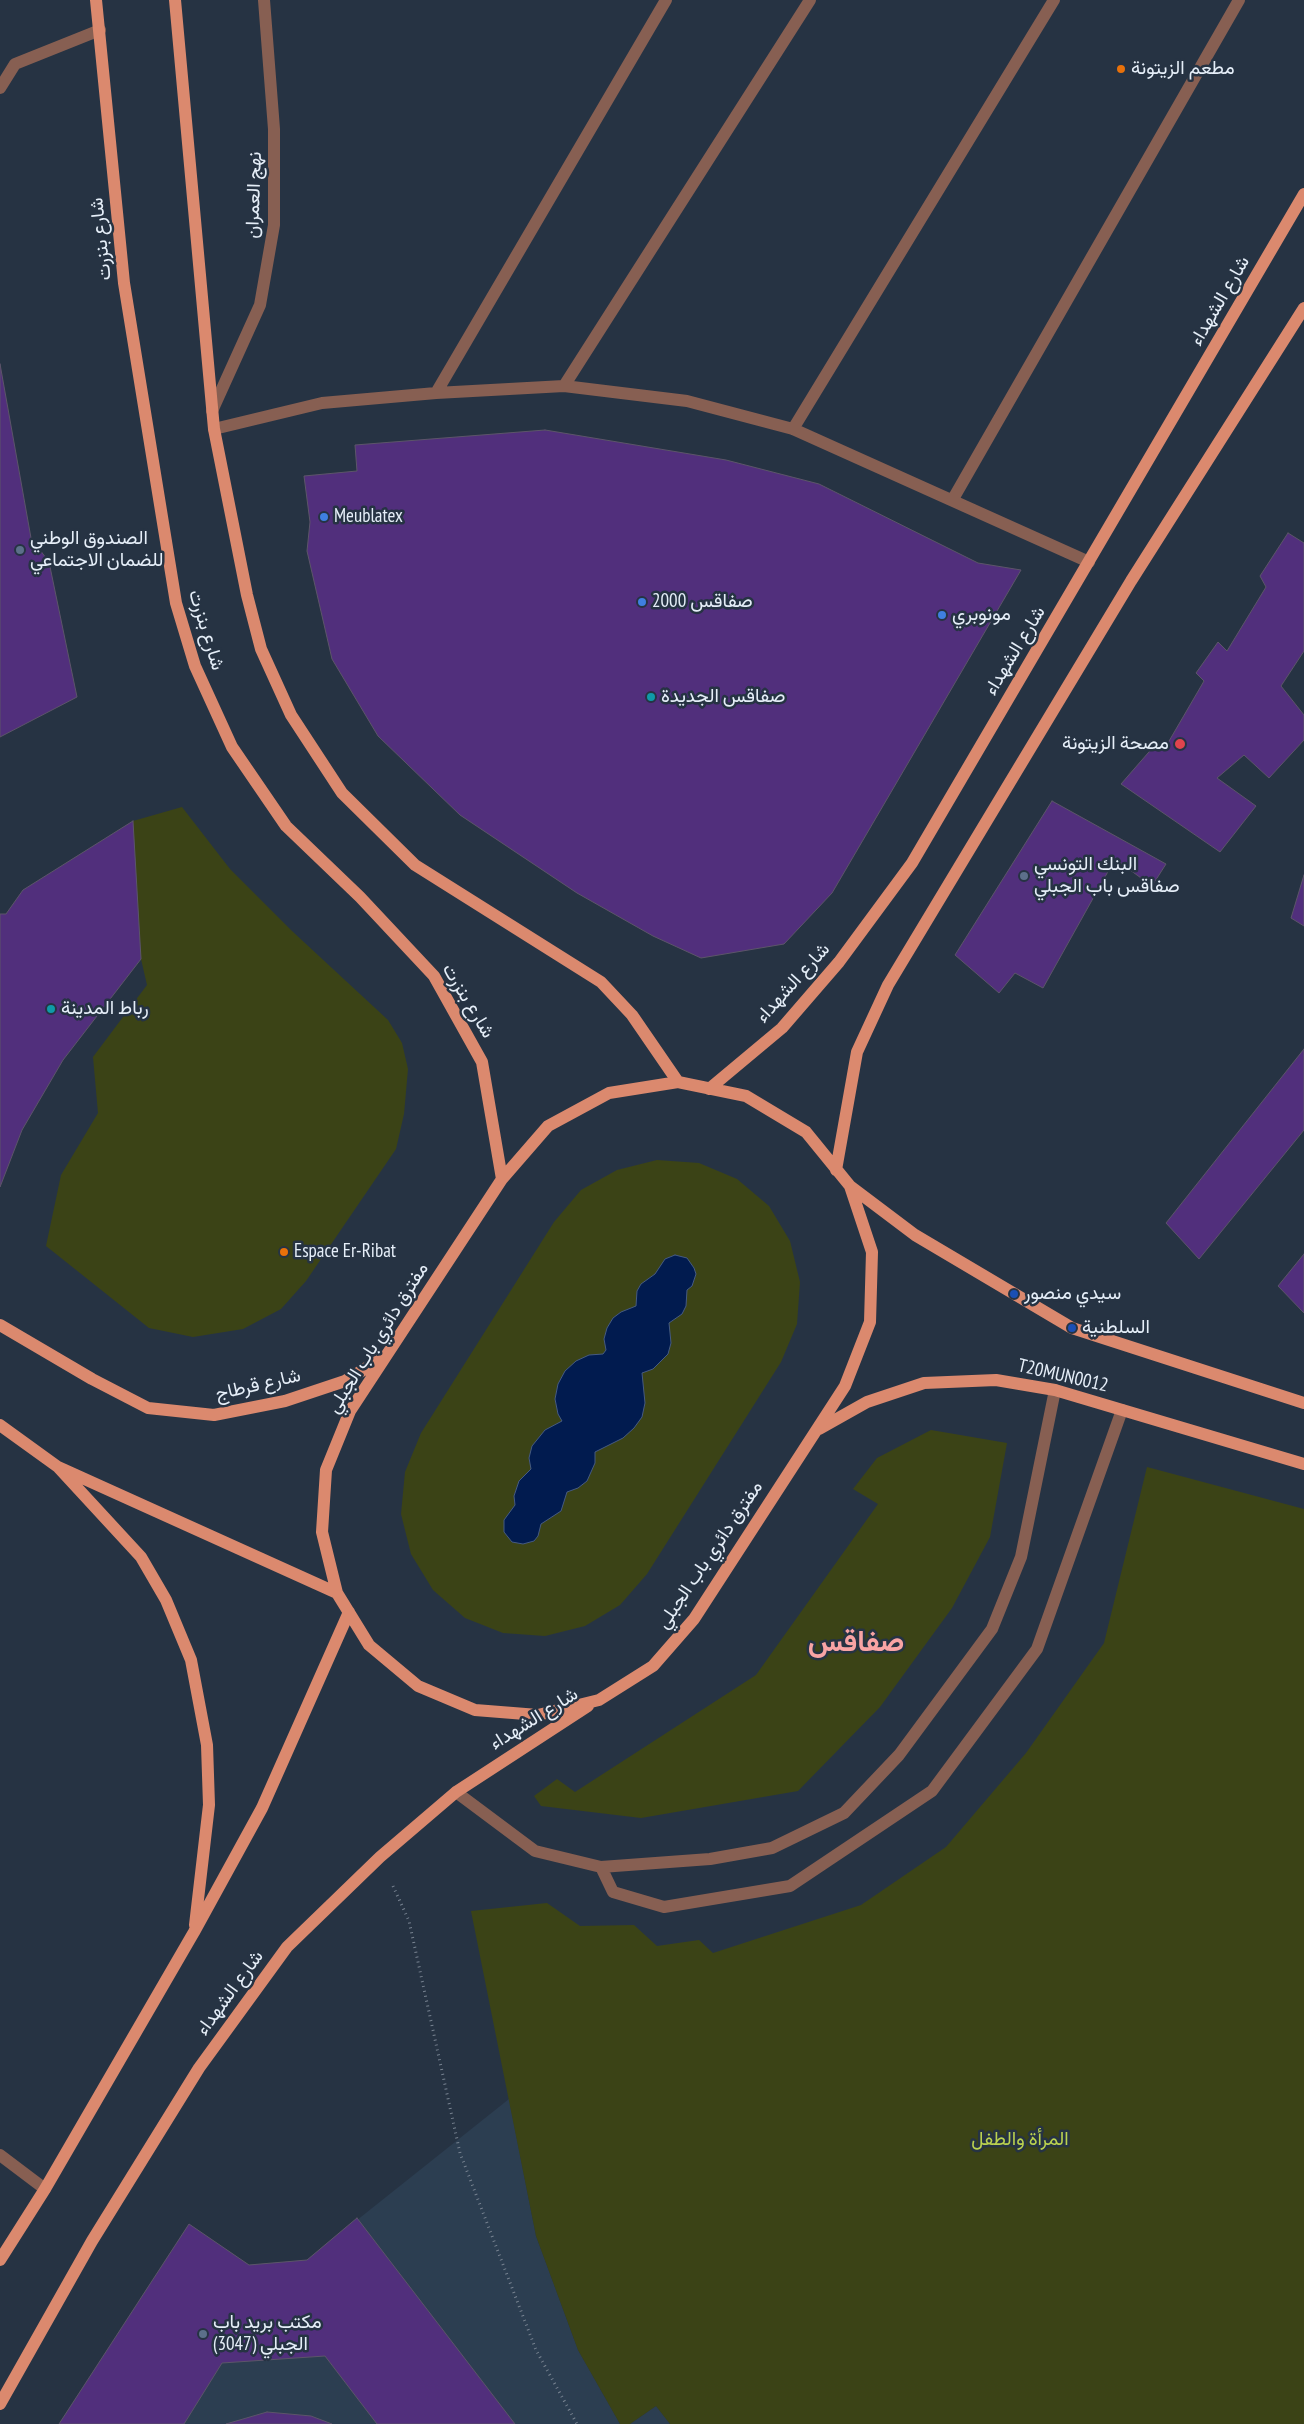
<!DOCTYPE html>
<html>
<head>
<meta charset="utf-8">
<style>
  body { margin:0 }
  canvas { display:block; background:#263343 }
</style>
</head>
<body>
<canvas width="1304" height="2424"></canvas>
<script>
const ctx = document.querySelector('canvas').getContext('2d');
ctx.lineJoin = 'round';
function paint(path, color) { ctx.fillStyle = color; ctx.fill(path, 'evenodd'); }
const shape = rows => new Path2D(rows.map(r => 'M' + r).join(''));
function stroke(path, color, width, dash) { ctx.strokeStyle = color; ctx.lineWidth = width; ctx.lineCap = dash ? 'butt' : 'round'; ctx.setLineDash(dash || []); ctx.stroke(path); }
function drawText(font, color, halo, rows, align = 'center') {
  ctx.font = font + ' "PT Sans Narrow",Vazirmatn,sans-serif'; ctx.lineWidth = 5; ctx.setLineDash([]); ctx.textBaseline = 'middle'; ctx.strokeStyle = halo; ctx.fillStyle = color; for (const [text, x, y, turn = 0] of rows) {
    ctx.save(); ctx.translate(x, y); ctx.rotate((+turn || 0) * Math.PI / 180); ctx.textAlign = isNaN(turn) ? turn : align; if (halo) ctx.strokeText(text, 0, 0); ctx.fillText(text, 0, 0); ctx.restore();
  }
}
const built = shape([
  [509,2099,536,2236,578,2350,620,2424,59,2424,189,2224,249,2265,307,2260],
  [656,2406,670,2424,630,2424]
]);
const green = shape([
  [182,807,230,869,292,931,388,1020,402,1043,408,1069,404,1114,396,1149,306,1281,281,1309,243,1329,193,1337,149,1328,46,1246,61,1175,98,1113,93,1057,147,985,141,959,133,821],
  [657,1160,699,1163,737,1179,769,1206,790,1241,800,1282,797,1324,781,1362,647,1574,620,1605,585,1626,545,1636,503,1633,465,1618,433,1590,411,1554,401,1514,405,1472,421,1433,554,1222,581,1190,617,1170],
  [931,1430,1007,1443,990,1537,952,1608,880,1707,798,1791,641,1818,541,1806,534,1796,557,1779,575,1792,756,1675,878,1504,853,1489,877,1458],
  [1147,1467,1304,1509,1304,2424,670,2424,656,2406,630,2424,620,2424,578,2350,536,2236,471,1911,547,1903,580,1926,634,1925,657,1946,699,1940,713,1953,861,1905,946,1847,1026,1753,1104,1643]
]);
const water = shape([
  [675,1255,687,1258,694,1268,696,1274,692,1286,687,1290,686,1306,682,1314,669,1323,671,1343,668,1354,653,1369,642,1373,645,1403,642,1417,634,1428,623,1438,595,1452,595,1463,587,1481,578,1488,567,1492,561,1511,541,1524,538,1536,534,1541,523,1544,512,1542,504,1532,504,1520,515,1505,514,1496,519,1481,531,1469,529,1458,532,1446,545,1430,562,1421,558,1414,555,1399,558,1384,565,1371,576,1361,589,1355,603,1354,606,1350,604,1339,607,1328,613,1318,621,1312,636,1306,637,1291,641,1284,655,1274,665,1259,675,1255]
]);
const building = shape([
  [0,364,31,538,49,562,77,697,0,737,0,364],
  [545,430,726,460,819,484,978,563,1021,570,832,893,784,944,701,958,653,936,577,893,460,815,378,736,332,659,307,551,310,522,304,476,357,471,355,445,545,430],
  [1288,533,1304,543,1304,651,1281,686,1304,715,1304,740,1269,778,1244,755,1217,778,1256,806,1220,852,1121,784,1155,745,1165,748,1204,681,1196,673,1218,642,1227,651,1266,587,1260,576,1288,533],
  [1052,801,1166,864,1152,886,1115,859,1043,988,1015,973,999,993,955,955,1052,801],
  [133,821,141,959,63,1060,22,1130,0,1187,0,914,6,914,23,890,133,821],
  [1304,875,1304,926,1291,918,1304,875],
  [1304,1049,1304,1130,1199,1259,1166,1223,1304,1049],
  [1304,1254,1304,1313,1278,1286,1304,1254],
  [357,2218,515,2424,377,2424,325,2356,222,2363,184,2424,59,2424,189,2224,249,2265,307,2260,357,2218],
  [267,2412,311,2416,332,2424,226,2424,267,2412]
]);
const path = shape([
  [393,1886,409,1921,460,2153,536,2350,577,2424]
]);
const minor = shape([
  [0,88,15,64,100,30],
  [564,386,810,0],
  [436,393,666,0],
  [212,411,260,305,274,225,274,129,264,0],
  [214,429,322,403,436,393,564,386,687,401,793,429,1089,562],
  [793,429,1054,0],
  [953,499,1239,0],
  [456,1792,535,1851,601,1867,710,1859,772,1848,844,1813,899,1755,992,1629,1021,1557,1055,1390],
  [601,1867,613,1892,664,1907,790,1886,932,1791,1037,1649,1122,1410],
  [0,2155,45,2189]
]);
const major = shape([
  [96,0,124,283,176,603,195,666,232,747,286,826,360,897,434,976,482,1062,502,1179],
  [175,0,214,429,247,595,261,649,291,715,342,793,415,865,601,982,632,1015,678,1082],
  [709,1089,782,1028,839,962,912,863,1304,194],
  [836,1170,857,1052,888,985,1131,581,1304,308],
  [850,1186,872,1252,870,1322,845,1386,694,1619,653,1666,599,1700,538,1715,475,1710,418,1686,369,1645,337,1593,322,1532,326,1470,350,1411,502,1179,548,1126,609,1093,678,1082,746,1096,806,1132,850,1186,915,1235,1072,1328,1304,1403],
  [0,1325,92,1379,148,1408,214,1415,285,1401,345,1381,383,1358],
  [0,1425,58,1467,337,1593],
  [819,1429,867,1402,924,1383,996,1380,1055,1390,1304,1464],
  [58,1467,141,1557,166,1600,191,1660,207,1745,209,1805,195,1925],
  [0,2260,45,2189,194,1932,262,1808,349,1612],
  [0,2404,92,2241,199,2068,287,1947,380,1857,456,1792,588,1706]
]);
const markers = [
  [1121,69,5,"#e8710a"],
  [324,517,5,"#3f7fe0"],
  [20,550,5,"#5c6f8a"],
  [642,602,5,"#3f7fe0"],
  [942,615,5,"#3f7fe0"],
  [651,697,5,"#0f9aa8"],
  [1180,744,6,"#e0444e"],
  [1024,876,5,"#5c6f8a"],
  [51,1009,5,"#0f9aa8"],
  [284,1252,5,"#e8710a"],
  [1014,1294,5,"#1a4fb4"],
  [1072,1328,5,"#1a4fb4"],
  [203,2334,5,"#5c6f8a"]
];
const poiNames = [
  ["مطعم الزيتونة",1131,69],
  ["Meublatex",334,517],
  ["الصندوق الوطني",30,539],
  ["للضمان الاجتماعي",30,561],
  ["صفاقس 2000",652,602],
  ["مونوبري",952,615],
  ["صفاقس الجديدة",661,697],
  ["مصحة الزيتونة",1169,744,"right"],
  ["البنك التونسي",1034,865],
  ["صفاقس باب الجبلي",1034,887],
  ["رباط المدينة",61,1009],
  ["Espace Er-Ribat",294,1252],
  ["سيدي منصور",1024,1294],
  ["السلطنية",1082,1328],
  ["مكتب بريد باب",213,2323],
  ["الجبلي (3047)",213,2345]
];
const streetNames = [
  ["نهج العمران",254,195,-88],
  ["شارع بنزرت",101,239,-96],
  ["شارع الشهداء",1220,301,-60],
  ["شارع بنزرت",206,630,73],
  ["شارع الشهداء",1015,651,-59],
  ["شارع الشهداء",793,983,-48],
  ["شارع بنزرت",468,1001,59],
  ["مفترق دائري باب الجبلي",378,1338,-58],
  ["T20MUN0012",1063,1376,13],
  ["شارع قرطاج",258,1385,-13],
  ["مفترق دائري باب الجبلي",710,1555,-56],
  ["شارع الشهداء",534,1719,-32],
  ["شارع الشهداء",230,1993,-54]
];
const parkNames = [
  ["المرأة والطفل",1020,2140]
];
const townNames = [
  ["صفاقس",856,1643]
];
paint(built, '#2c3e51');
paint(green, '#3b4316');
paint(water, '#011b4f');
stroke(water, '#455a82', 1);
paint(building, '#512f7c');
stroke(building, '#5c5569', 1);
stroke(path, '#778290', 3, [1, 4]);
stroke(minor, '#875f52', 12);
stroke(major, '#db896e', 12);
for (const [x, y, r, color] of markers) { const dot = new Path2D(); dot.arc(x, y, r, 0, 2 * Math.PI); ctx.fillStyle = color; ctx.fill(dot); stroke(dot, '#263343', 2); }
drawText('19px', '#e5eef8', '#263343', poiNames, 'left');
drawText('19px', '#e5eef8', '#263343', streetNames);
drawText('19px', '#bbd24f', '#263343', parkNames);
drawText('bold 29px', '#f8a4a4', '#263343', townNames);
</script>
</body>
</html>
